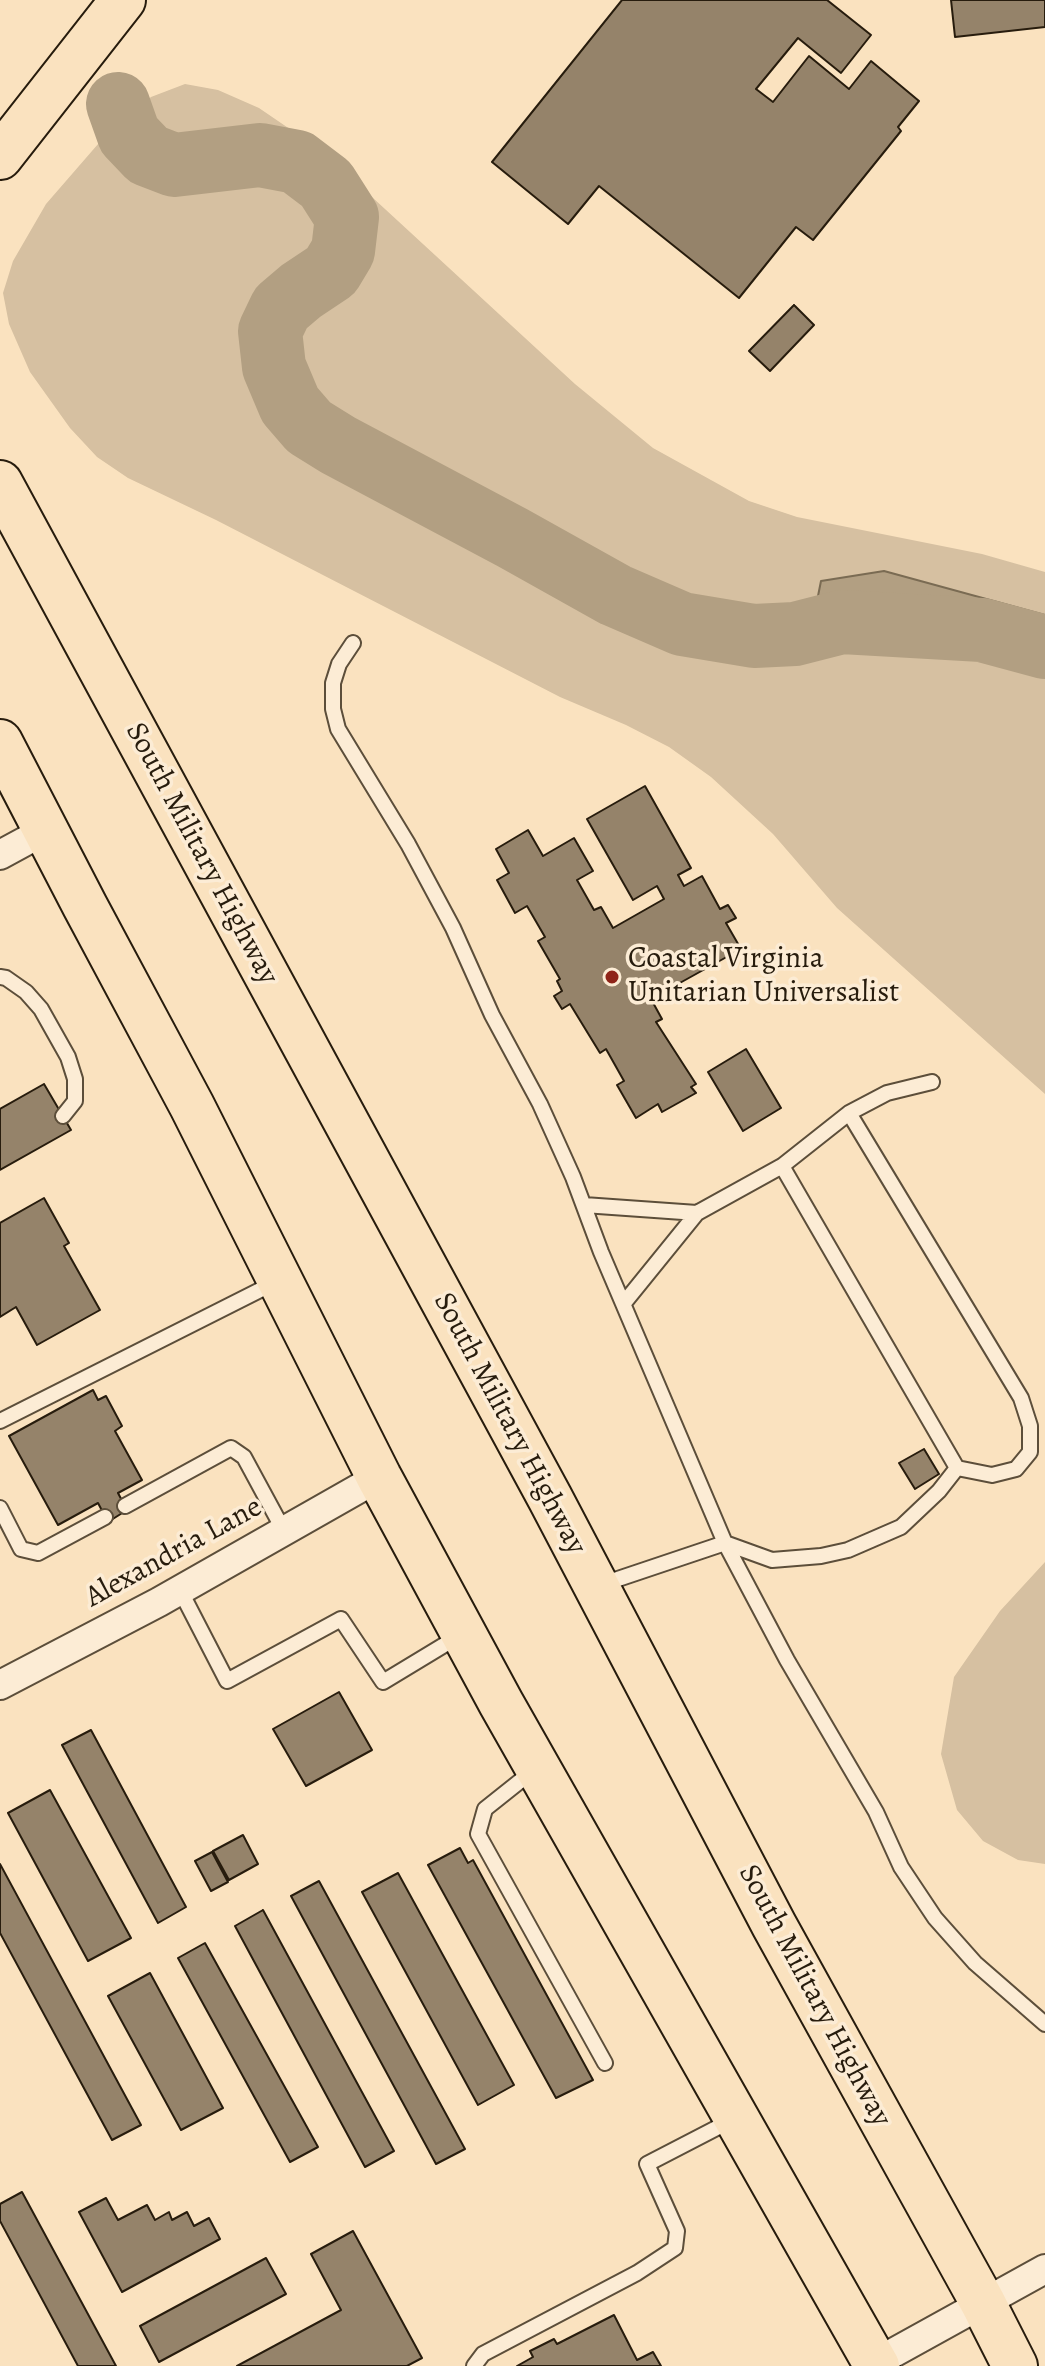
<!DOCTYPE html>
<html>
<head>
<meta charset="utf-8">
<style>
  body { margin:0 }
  canvas { display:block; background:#fae2bf }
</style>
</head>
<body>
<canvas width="1045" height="2366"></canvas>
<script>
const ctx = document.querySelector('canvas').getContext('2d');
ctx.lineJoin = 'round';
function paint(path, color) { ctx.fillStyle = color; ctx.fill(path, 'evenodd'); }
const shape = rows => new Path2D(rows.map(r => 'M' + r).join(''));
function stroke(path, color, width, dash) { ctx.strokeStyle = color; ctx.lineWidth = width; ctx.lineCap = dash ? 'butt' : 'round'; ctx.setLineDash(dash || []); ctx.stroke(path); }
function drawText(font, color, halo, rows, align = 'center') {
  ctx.font = font + ' Alegreya,serif'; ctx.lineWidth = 7; ctx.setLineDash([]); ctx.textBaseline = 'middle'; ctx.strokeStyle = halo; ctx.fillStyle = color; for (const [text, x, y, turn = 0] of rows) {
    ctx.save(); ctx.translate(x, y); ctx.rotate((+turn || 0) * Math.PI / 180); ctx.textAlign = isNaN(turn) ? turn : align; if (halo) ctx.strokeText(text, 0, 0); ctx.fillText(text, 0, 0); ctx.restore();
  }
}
const green = shape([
  [185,84,218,90,259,108,322,151,575,384,653,448,749,501,797,517,982,554,1045,572,1045,615,884,571,830,639,967,643,1045,664,1045,1094,837,908,773,834,711,777,669,747,626,725,560,697,216,520,128,478,97,457,70,428,30,372,9,324,3,293,13,261,46,204,105,136,151,97],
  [1045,1562,1045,1864,1018,1860,983,1841,957,1810,941,1754,954,1677,1000,1611]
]);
const water = shape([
  [884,571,1045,615,1045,664,967,643,830,639,812,626,821,581,884,571]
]);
const river = shape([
  [118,104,129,135,148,155,174,165,260,155,297,162,326,184,347,217,343,251,331,271,301,291,281,308,270,331,274,367,290,405,309,427,338,445,513,538,615,595,682,624,754,636,795,634,842,622,982,630,1045,647]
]);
const building = shape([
  [622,0,827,0,871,35,841,73,798,38,756,89,773,102,809,56,849,89,871,61,919,101,898,127,901,131,813,240,796,227,739,298,599,186,568,224,492,162,622,0],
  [951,0,1045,0,1045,27,955,37,951,0],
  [794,305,814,325,770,371,749,351,794,305],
  [645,786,691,868,678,875,684,886,702,876,720,909,728,905,736,918,726,923,741,949,651,999,662,1019,656,1022,696,1084,691,1087,696,1093,662,1112,658,1104,636,1118,617,1085,624,1081,606,1049,600,1053,570,1004,562,1009,554,996,562,991,557,981,560,979,538,941,545,937,527,906,515,913,497,880,509,873,496,849,528,830,543,856,574,838,593,871,577,880,594,910,601,907,613,928,664,899,657,886,633,900,587,819,645,786],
  [746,1049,781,1108,743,1131,708,1072,746,1049],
  [44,1084,71,1130,0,1170,0,1109,44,1084],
  [44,1198,69,1243,64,1246,100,1310,37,1345,16,1307,0,1317,0,1223,44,1198],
  [93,1390,98,1400,106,1396,122,1426,115,1431,142,1480,118,1493,127,1510,108,1522,98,1503,58,1525,9,1436,93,1390],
  [924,1449,939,1474,915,1489,899,1463,924,1449],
  [339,1692,372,1750,306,1786,273,1729,339,1692],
  [91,1730,186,1907,158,1923,62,1745,91,1730],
  [50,1790,131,1938,88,1961,8,1813,50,1790],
  [243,1835,258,1864,229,1880,213,1851,243,1835],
  [460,1848,468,1863,473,1860,593,2080,556,2098,428,1865,460,1848],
  [212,1852,228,1882,211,1891,195,1861,212,1852],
  [0,1864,141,2125,112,2140,0,1933,0,1864],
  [398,1873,514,2085,478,2105,362,1892,398,1873],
  [319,1881,465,2149,436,2164,291,1896,319,1881],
  [263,1910,394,2151,365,2167,235,1926,263,1910],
  [205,1943,318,2147,290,2162,178,1958,205,1943],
  [150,1973,223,2108,181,2130,108,1996,150,1973],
  [22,2192,116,2366,78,2366,0,2221,0,2204,22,2192],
  [106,2198,118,2220,147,2205,155,2220,169,2212,172,2220,187,2212,194,2226,209,2218,220,2239,122,2292,79,2212,106,2198],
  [353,2231,422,2358,407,2366,237,2366,341,2310,311,2254,353,2231],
  [266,2258,286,2294,159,2362,140,2326,266,2258],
  [614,2315,637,2360,653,2352,661,2366,517,2366,533,2357,530,2351,554,2339,557,2344,614,2315]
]);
const lane = shape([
  [353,643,339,664,333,683,333,709,338,729,408,844,453,928,492,1015,540,1104,573,1177,601,1252,725,1543,787,1660,876,1812,901,1867,935,1918,975,1963,1045,2024],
  [0,977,6,978,26,992,41,1009,68,1057,75,1079,75,1101,63,1116],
  [782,1166,957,1468,992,1475,1016,1469,1030,1452,1030,1426,1021,1398,849,1113],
  [584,1205,697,1213],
  [624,1303,697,1213,782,1166,849,1113,887,1093,932,1082],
  [0,1421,276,1282],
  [125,1506,231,1448,244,1457,284,1531],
  [0,1508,21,1549,38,1553,105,1517],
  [600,1585,725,1543,772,1560,821,1556,848,1550,901,1527,939,1491,957,1468],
  [180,1590,227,1681,341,1619,383,1682,459,1636],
  [534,1770,485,1809,478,1834,605,2063],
  [474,2366,483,2354,637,2273,675,2248,677,2231,647,2164,732,2120]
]);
const street = shape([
  [0,855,46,830],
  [0,1685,159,1602,379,1477],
  [875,2363,1045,2269]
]);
const primary = shape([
  [0,157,123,0],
  [0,483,550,1498,774,1925,983,2303,1015,2366],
  [0,742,85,906,192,1106,379,1477,501,1703,877,2366]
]);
const markers = [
  [612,977,8,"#8f2418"]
];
const streetNames = [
  ["South Military Highway",201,854,62],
  ["South Military Highway",509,1424,62],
  ["Alexandria Lane",174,1553,-29],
  ["South Military Highway",814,1996,62]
];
const poiNames = [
  ["Coastal Virginia",628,960],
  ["Unitarian Universalist",628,994]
];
paint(green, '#d6c0a1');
paint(water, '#b29f82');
stroke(water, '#7a6b53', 2);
stroke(river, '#b29f82', 64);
paint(building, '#95836a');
stroke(building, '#271c0d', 2);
stroke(lane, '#5c4e3a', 18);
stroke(street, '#5c4e3a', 32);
stroke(primary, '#271c0d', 48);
stroke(lane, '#fcecd5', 14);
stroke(street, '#fcecd5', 28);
stroke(primary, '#fae2bf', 44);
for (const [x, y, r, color] of markers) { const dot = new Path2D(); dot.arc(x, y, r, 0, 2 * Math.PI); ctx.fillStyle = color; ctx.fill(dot); stroke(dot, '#fcecd5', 3); }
drawText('30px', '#271c0d', '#fcecd5', streetNames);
drawText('30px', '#271c0d', '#fcecd5', poiNames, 'left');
</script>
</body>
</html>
